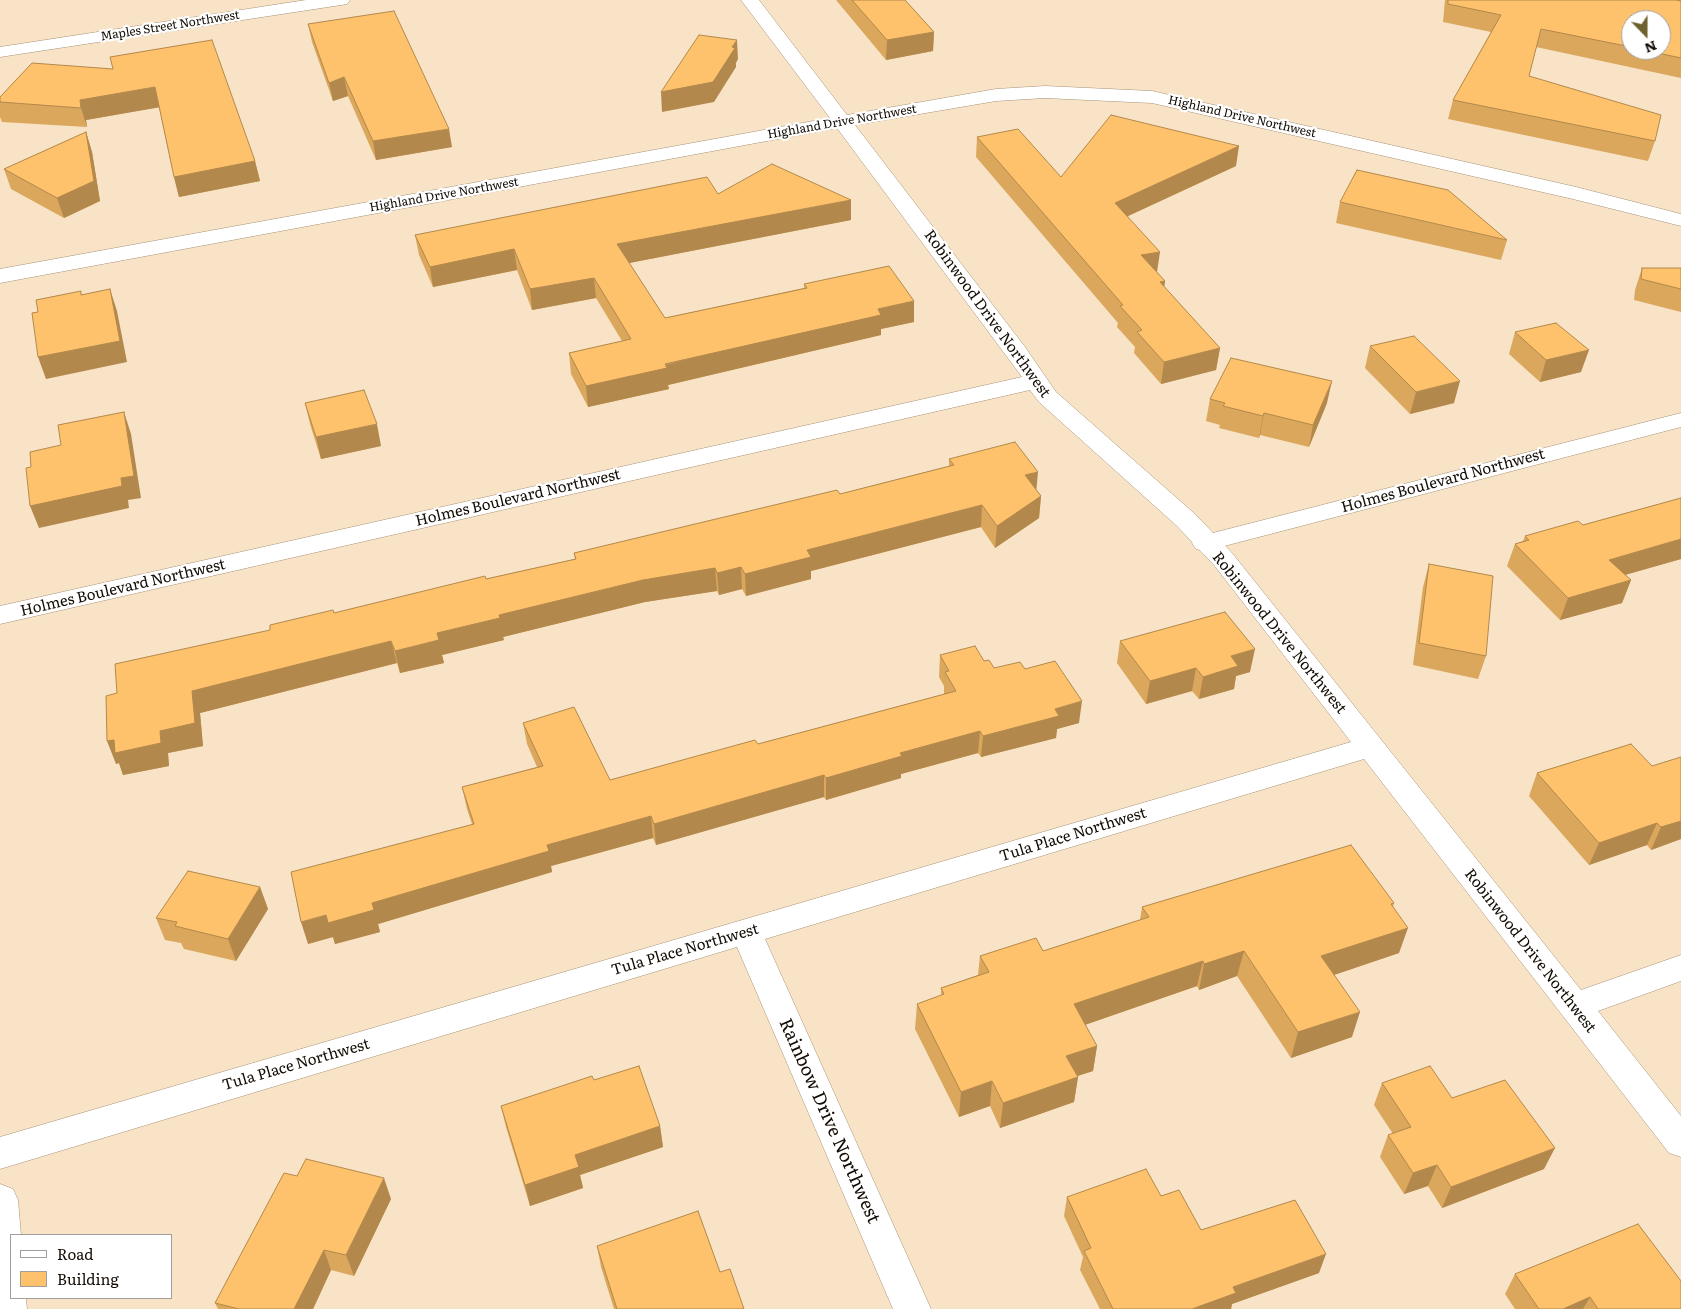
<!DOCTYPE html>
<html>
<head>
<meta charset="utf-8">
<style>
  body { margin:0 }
  #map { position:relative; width:1681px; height:1309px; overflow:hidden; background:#f9e3c6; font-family:Literata,serif }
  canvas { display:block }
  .legend { position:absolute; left:10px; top:1234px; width:162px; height:65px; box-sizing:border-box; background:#fff; border:1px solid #a19e9b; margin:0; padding:6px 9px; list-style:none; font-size:15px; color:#130c04 }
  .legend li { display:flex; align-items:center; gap:10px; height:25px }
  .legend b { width:25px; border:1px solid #a19e9b }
  .north { position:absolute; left:1621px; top:10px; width:50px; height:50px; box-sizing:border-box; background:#fff; border:1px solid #a19e9b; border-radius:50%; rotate:158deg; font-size:14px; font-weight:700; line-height:20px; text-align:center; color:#130c04 }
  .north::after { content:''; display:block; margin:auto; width:18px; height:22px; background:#6f612f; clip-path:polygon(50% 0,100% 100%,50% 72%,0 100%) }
</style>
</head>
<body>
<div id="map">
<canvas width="1681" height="1309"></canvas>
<ul class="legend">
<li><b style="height:6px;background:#fff"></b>Road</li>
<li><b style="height:14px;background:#fec26c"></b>Building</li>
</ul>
<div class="north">N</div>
</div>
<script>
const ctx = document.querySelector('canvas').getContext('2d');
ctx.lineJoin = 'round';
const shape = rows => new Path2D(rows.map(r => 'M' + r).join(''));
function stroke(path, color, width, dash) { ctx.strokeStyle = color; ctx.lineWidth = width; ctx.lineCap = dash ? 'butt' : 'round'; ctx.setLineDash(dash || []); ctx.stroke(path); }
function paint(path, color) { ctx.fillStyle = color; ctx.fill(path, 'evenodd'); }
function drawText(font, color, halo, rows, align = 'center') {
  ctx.font = font + ' Literata,serif'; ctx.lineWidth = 4.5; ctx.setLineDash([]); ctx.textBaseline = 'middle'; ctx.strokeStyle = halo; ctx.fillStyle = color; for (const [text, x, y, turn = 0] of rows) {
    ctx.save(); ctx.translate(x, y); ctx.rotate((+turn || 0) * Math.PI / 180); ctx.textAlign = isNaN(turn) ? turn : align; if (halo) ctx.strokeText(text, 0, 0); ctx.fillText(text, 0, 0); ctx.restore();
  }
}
const minor = shape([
  [306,0,350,0,347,4,341,5,0,57,0,47,306,0],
  [741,0,759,0,847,115,996,89,1045,86,1152,91,1576,187,1681,214,1681,226,1573,199,1152,103,1045,98,996,101,855,125,1025,347,1056,392,1195,514,1232,553,1581,990,1681,955,1681,981,1598,1011,1681,1116,1681,1157,1669,1153,1364,759,765,939,931,1309,893,1309,737,947,0,1169,0,1137,1351,742,1214,565,1177,526,1039,402,1030,390,0,624,0,606,1022,377,837,128,0,283,0,269,830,118,741,0],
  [0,1184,13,1189,18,1200,21,1235,11,1235,11,1298,26,1298,27,1309,0,1309,0,1184]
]);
const tertiary = shape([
  [1681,413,1681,427,1205,551,1196,549,1192,543,1196,537,1205,535,1681,413]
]);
const wall = shape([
  [836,0,905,0,934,32,933,51,886,60],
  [1445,0,1681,0,1681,78,1536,47,1529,76,1655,141,1648,161,1448,119,1453,100,1491,32,1443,22],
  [1631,20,1661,50,1631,50],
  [308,24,452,147,376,160,348,96,333,101,312,42],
  [113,69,255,161,260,181,179,197,174,177,159,107,86,120,87,127,2,122,0,117,0,97],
  [86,132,92,152,100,201,64,218,11,189,4,169],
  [977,137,1061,177,1236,166,1128,216,1157,272,1165,281,1164,287,1220,348,1216,370,1161,384,1134,353,1135,347,1117,327,1118,323,976,157],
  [718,194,851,220,629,263,665,318,804,288,804,284,914,301,914,322,881,329,881,335,668,385,669,389,588,407,571,374,569,353,622,341,596,298,532,310,517,270,433,287,419,255,415,235],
  [1340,202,1507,240,1501,260,1336,223],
  [1642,268,1681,268,1681,312,1634,300,1635,290],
  [1515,332,1581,372,1540,382,1509,354],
  [1370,346,1454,403,1410,414,1365,368],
  [1210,399,1327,403,1309,447,1260,435,1259,438,1219,428,1220,425,1206,421],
  [305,403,381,446,321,459,310,424],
  [949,459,1036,490,1041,496,1039,518,995,548,981,527,811,571,811,579,746,596,742,589,719,595,717,591,645,602,503,637,504,640,442,655,444,663,400,673,397,663,200,713,203,746,168,753,169,766,123,775,119,763,116,764,117,693,270,630,334,613,575,559,574,553,840,494,949,466],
  [1681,498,1681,559,1625,575,1631,580,1622,603,1560,620,1507,566,1515,544,1523,541,1525,536,1583,525],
  [1429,564,1486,656,1478,679,1413,665,1423,587],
  [1120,641,1250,672,1236,676,1234,689,1199,699,1192,691,1146,704,1117,663],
  [940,655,984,661,994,668,1025,669,1079,723,1057,729,1056,738,981,757,978,753,901,774,901,778,826,800,824,797,656,845,653,838,551,866,552,872,378,924,380,932,335,944,333,937,308,944,472,824,467,809,462,787,537,767,527,744,523,723,610,780,758,744,944,694,944,686,939,677],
  [1631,744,1681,839,1651,850,1647,845,1589,865,1529,796,1537,773],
  [260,887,268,909,236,961,184,949,181,943,165,940,156,918],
  [1394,903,1393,907,1399,953,1334,975,1352,1037,1291,1058,1237,976,1199,990,1197,986,1085,1025,1097,1046,1093,1071,1077,1076,1078,1077,1074,1102,1000,1128,990,1106,959,1117,915,1029,917,1004,941,996,941,988,978,975,980,956,1043,951,1140,920,1142,907],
  [594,1080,660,1126,663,1147,580,1175,583,1188,530,1206,506,1127,501,1106],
  [1382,1083,1452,1098,1544,1169,1442,1208,1428,1186,1404,1194,1380,1157,1388,1135,1393,1134,1374,1105],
  [297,1176,391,1199,354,1276,331,1270,313,1309,218,1309,215,1303],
  [1161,1196,1201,1230,1319,1273,1232,1304,1231,1309,1100,1309,1080,1270,1083,1257,1064,1216,1067,1197],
  [597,1246,720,1272,744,1309,614,1309,601,1267],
  [1515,1274,1681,1309,1515,1309,1505,1294]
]);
const shadedWall = shape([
  [934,32,933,51,886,60,887,40],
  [737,40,738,59,736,63,736,67,714,102,662,112,661,92,732,47],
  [344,77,348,96,333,101,329,83],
  [155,87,161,107,86,120,87,127,81,108,80,100],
  [449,129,452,147,376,160,373,141],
  [86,132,92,152,100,201,64,218,57,198],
  [1239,146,1236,166,1113,223,1115,203],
  [255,161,260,181,179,197,174,177],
  [851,200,851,220,619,265,617,244],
  [514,249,517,270,433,287,430,267],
  [1160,252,1157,272,1141,255],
  [594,278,596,298,532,310,530,289],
  [1165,281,1162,302,1160,282],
  [110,289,117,311,127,362,46,379,38,357],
  [914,301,914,322,881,329,881,335,668,385,669,389,588,407,586,386,878,309],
  [1220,348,1216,370,1161,384,1164,362],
  [1589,350,1581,372,1540,382,1546,360],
  [1332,381,1327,403,1309,447,1313,425],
  [1460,381,1454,403,1410,414,1416,392],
  [124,412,131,434,141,498,128,500,129,508,39,528,30,506,121,478],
  [1264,413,1260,435,1259,438,1263,416],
  [377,424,381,446,321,459,316,437],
  [1038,472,1036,494,1025,475],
  [1041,496,1039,518,995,548,997,526],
  [982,505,981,527,811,571,811,579,746,596,745,574,807,550],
  [1681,539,1681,559,1600,582,1609,560],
  [741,567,742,589,719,595,717,573],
  [715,568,717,591,645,602,503,637,504,640,442,655,444,663,400,673,395,651,437,633,499,615,643,580],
  [1631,580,1622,603,1560,620,1568,598],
  [391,641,397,663,200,713,203,746,168,753,169,766,123,775,119,763,116,764,107,741,192,691],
  [1255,649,1250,672,1236,676,1234,689,1199,699,1203,677,1231,656],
  [1196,668,1192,691,1146,704,1150,681],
  [1082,701,1079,723,1057,729,1056,738,981,757,983,736,1055,709],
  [980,731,978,753,901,774,901,778,826,800,826,778,900,753],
  [824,775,824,797,656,845,654,824],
  [651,816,653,838,551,866,552,872,378,924,380,932,335,944,333,937,308,944,301,922,372,903,547,845],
  [1681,821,1681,839,1651,850,1661,827],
  [1657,823,1647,845,1589,865,1599,843],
  [260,887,268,909,236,961,228,939],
  [1408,928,1399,953,1313,982,1321,956],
  [1244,951,1237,976,1199,990,1204,964],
  [1203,961,1197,986,1070,1030,1074,1004],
  [1360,1012,1352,1037,1291,1058,1298,1032],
  [1097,1046,1093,1071,1062,1081,1066,1056],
  [1078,1077,1074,1102,1000,1128,1003,1103],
  [992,1081,990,1106,959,1117,961,1092],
  [660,1126,663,1147,580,1175,583,1188,530,1206,525,1185,575,1155],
  [1555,1148,1544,1169,1442,1208,1451,1187],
  [1437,1165,1428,1186,1404,1194,1413,1173],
  [384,1178,391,1199,354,1276,346,1255],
  [324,1250,331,1270,313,1309,294,1309],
  [1326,1254,1319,1273,1232,1304,1231,1309,1192,1309,1233,1287],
  [1590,1297,1583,1309,1563,1309]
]);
const building = shape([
  [852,0,905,0,934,32,887,40,852,0],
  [1448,0,1676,0,1681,1,1681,58,1644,50,1661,50,1661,20,1631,20,1631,47,1541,29,1529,76,1661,115,1655,141,1453,100,1501,15,1448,4,1448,0],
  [394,11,449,129,373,141,344,77,329,83,308,24,394,11],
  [699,35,737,40,732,47,735,48,713,82,661,92,699,35],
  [212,40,255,161,174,177,155,87,80,100,81,108,0,102,0,97,32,63,113,69,110,57,212,40],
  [1111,115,1239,146,1115,203,1160,252,1141,255,1165,281,1160,282,1220,348,1164,362,1137,332,1142,330,1120,306,1123,305,977,137,1018,129,1061,177,1111,115],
  [86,132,94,181,57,198,4,169,86,132],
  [772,164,851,200,617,244,665,318,807,288,804,284,889,266,914,301,878,309,881,315,665,364,667,368,586,386,569,353,631,339,594,278,530,289,514,249,430,267,415,235,707,177,718,194,772,164],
  [1357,170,1448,190,1507,240,1340,202,1357,170],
  [1642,268,1681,268,1681,289,1641,279,1642,268],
  [110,289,120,341,38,357,32,313,38,312,36,300,81,291,81,295,110,289],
  [1556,323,1589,350,1546,360,1515,332,1556,323],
  [1414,336,1460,381,1416,392,1370,346,1414,336],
  [1231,358,1332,381,1313,425,1264,413,1263,416,1223,406,1225,403,1210,399,1231,358],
  [364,390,377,424,316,437,305,403,364,390],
  [124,412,134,476,121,478,122,486,30,506,26,468,31,467,30,452,61,445,58,425,124,412],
  [1015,442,1038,472,1025,475,1041,496,997,526,982,505,807,550,811,557,745,574,741,567,717,573,715,568,643,580,499,615,500,618,437,633,439,640,395,651,391,641,192,691,195,723,160,731,161,743,115,753,114,740,107,741,106,696,117,693,115,664,270,630,270,625,333,610,334,613,485,576,486,579,576,559,574,553,837,490,840,494,954,465,949,459,1015,442],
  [1681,498,1681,539,1609,560,1631,580,1568,598,1515,544,1529,540,1525,536,1578,521,1583,525,1681,498],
  [1429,564,1493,576,1486,656,1419,643,1429,564],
  [1225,612,1255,649,1231,656,1238,666,1203,677,1196,668,1150,681,1120,641,1225,612],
  [975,646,984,661,989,660,994,668,1020,662,1025,669,1055,661,1082,701,1055,709,1059,716,983,736,980,731,900,753,902,756,826,778,824,775,654,824,651,816,547,845,549,851,372,903,374,910,328,923,326,915,301,922,291,872,474,824,462,787,543,766,523,723,574,707,610,780,755,740,758,744,956,691,945,672,949,671,940,655,975,646],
  [1631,744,1652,766,1681,757,1681,821,1661,827,1657,823,1599,843,1537,773,1631,744],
  [1351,845,1394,903,1391,904,1408,928,1321,956,1360,1012,1298,1032,1244,951,1204,964,1203,961,1074,1004,1097,1046,1066,1056,1078,1077,1003,1103,992,1081,961,1092,917,1004,944,994,941,988,989,972,980,956,1036,938,1043,951,1149,917,1142,907,1351,845],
  [188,871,260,887,228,939,175,926,177,922,156,918,188,871],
  [639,1066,660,1126,575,1155,579,1167,525,1185,501,1106,592,1076,594,1080,639,1066],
  [1430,1066,1452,1098,1505,1080,1555,1148,1451,1187,1437,1165,1413,1173,1388,1135,1411,1127,1382,1083,1430,1066],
  [306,1159,384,1178,346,1255,324,1250,294,1309,239,1309,215,1303,284,1173,297,1176,306,1159],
  [1146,1169,1161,1196,1179,1190,1201,1230,1295,1200,1326,1254,1233,1287,1236,1293,1192,1309,1113,1309,1084,1251,1091,1248,1067,1197,1146,1169],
  [698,1211,720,1272,730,1269,744,1309,617,1309,597,1246,698,1211],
  [1638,1224,1681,1281,1681,1309,1598,1309,1590,1297,1563,1309,1539,1309,1515,1274,1638,1224]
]);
const farStreetnames = [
  ["Maples Street Northwest",170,26,-9],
  ["Highland Drive Northwest",1242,117,13],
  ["Highland Drive Northwest",842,122,-10],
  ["Highland Drive Northwest",444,195,-10]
];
const streetNames = [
  ["Robinwood Drive Northwest",987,314,54],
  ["Holmes Boulevard Northwest",1443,481,-15],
  ["Holmes Boulevard Northwest",518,498,-13],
  ["Holmes Boulevard Northwest",123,588,-13],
  ["Robinwood Drive Northwest",1279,633,51],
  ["Tula Place Northwest",1073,835,-17],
  ["Tula Place Northwest",685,950,-16],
  ["Robinwood Drive Northwest",1530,951,52],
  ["Tula Place Northwest",296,1065,-16]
];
const nearStreetnames = [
  ["Rainbow Drive Northwest",829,1121,66]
];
stroke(minor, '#a79378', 1);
stroke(tertiary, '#a79378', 1);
paint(minor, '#fff');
paint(tertiary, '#fff');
paint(wall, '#daa75d');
paint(shadedWall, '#b2884c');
paint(building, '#fec26c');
stroke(building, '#b2884c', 1);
drawText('12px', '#130c04', '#fff', farStreetnames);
drawText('15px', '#130c04', '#fff', streetNames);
drawText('18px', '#130c04', '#fff', nearStreetnames);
</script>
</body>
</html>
